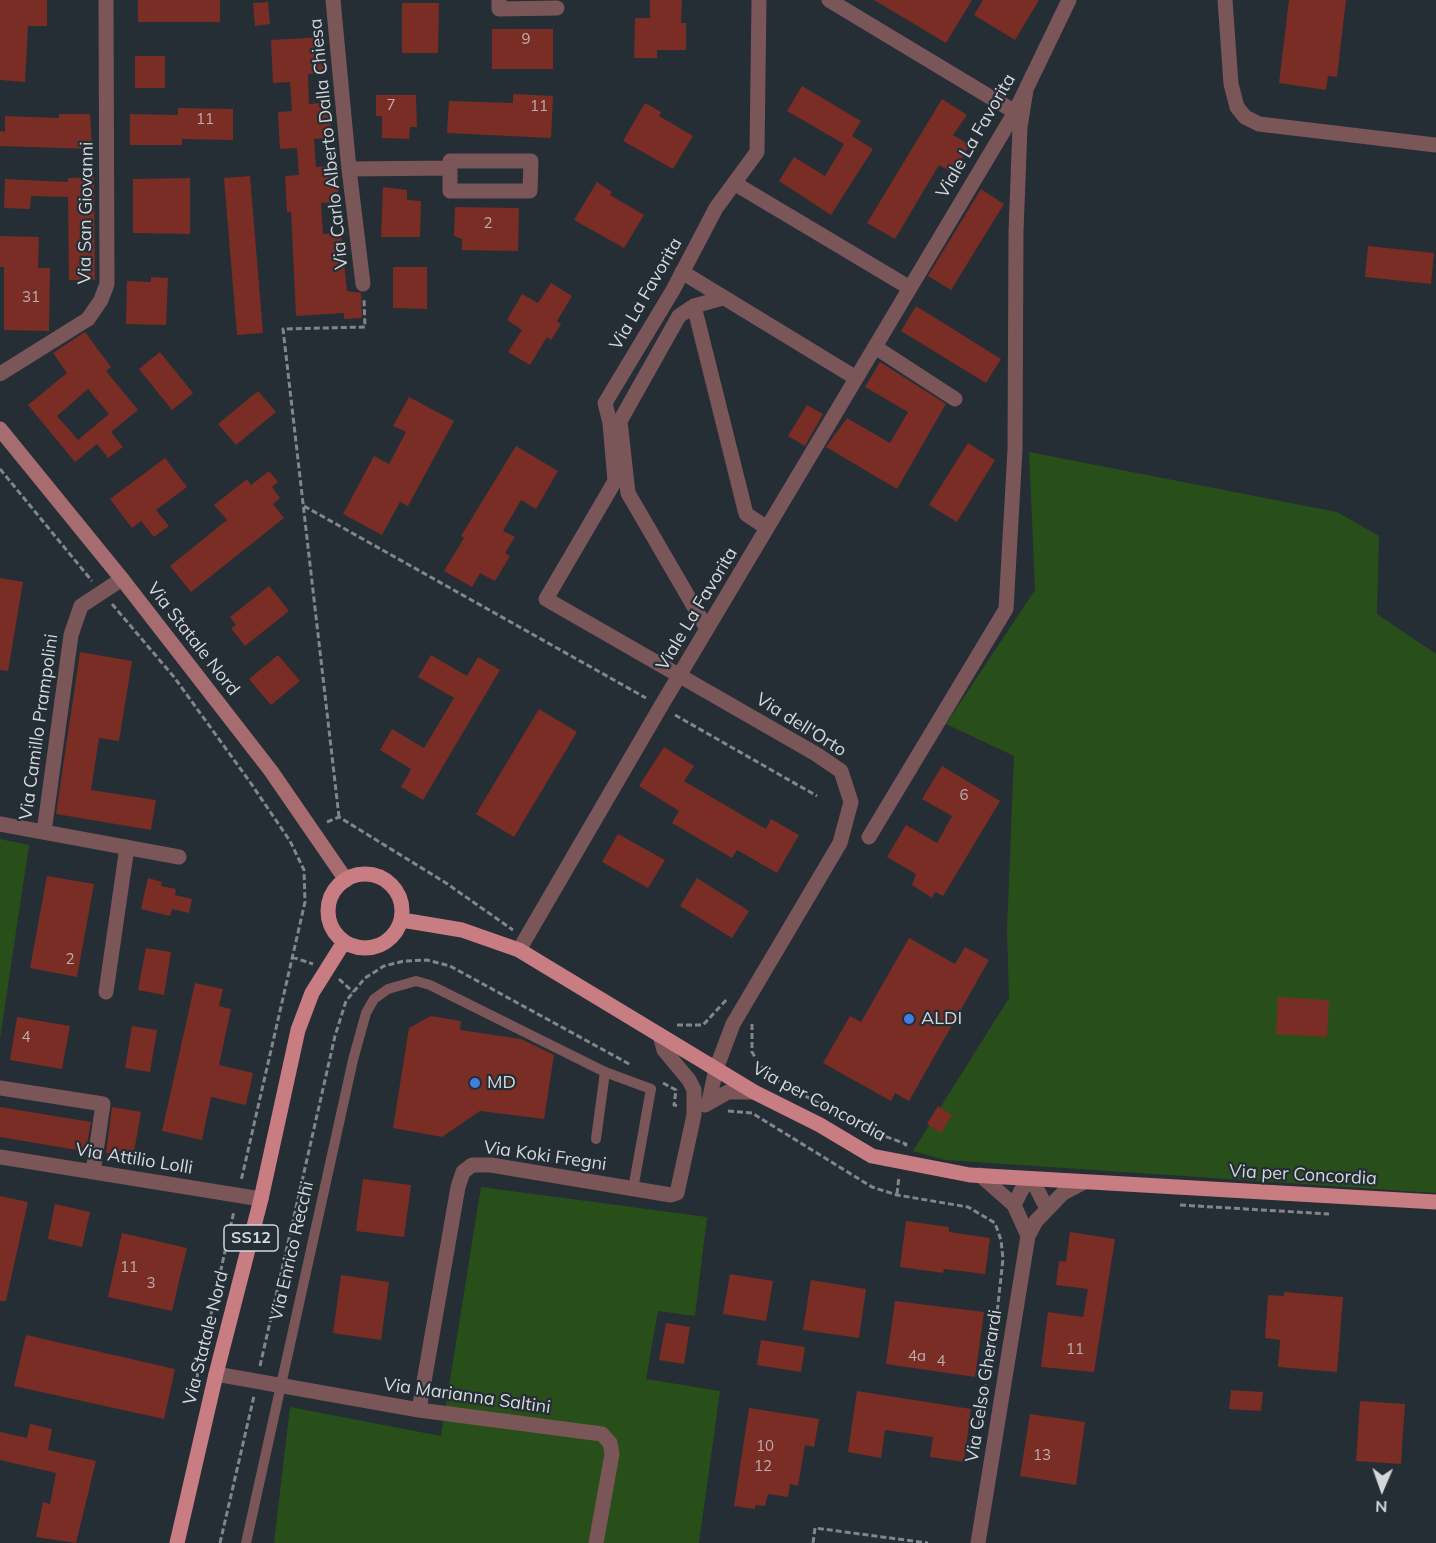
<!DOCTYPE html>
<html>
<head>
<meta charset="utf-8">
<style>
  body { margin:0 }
  #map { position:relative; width:1436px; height:1543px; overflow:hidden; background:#252d35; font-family:Mulish,sans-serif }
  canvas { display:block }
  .north { position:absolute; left:1352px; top:1459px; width:60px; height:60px; -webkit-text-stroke:4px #252d35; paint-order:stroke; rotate:182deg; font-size:16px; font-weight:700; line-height:24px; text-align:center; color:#d3d8dd }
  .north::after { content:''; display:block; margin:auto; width:21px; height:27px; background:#d3d8dd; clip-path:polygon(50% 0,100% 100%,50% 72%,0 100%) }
</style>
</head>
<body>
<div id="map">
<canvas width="1436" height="1543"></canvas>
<div class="north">N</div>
</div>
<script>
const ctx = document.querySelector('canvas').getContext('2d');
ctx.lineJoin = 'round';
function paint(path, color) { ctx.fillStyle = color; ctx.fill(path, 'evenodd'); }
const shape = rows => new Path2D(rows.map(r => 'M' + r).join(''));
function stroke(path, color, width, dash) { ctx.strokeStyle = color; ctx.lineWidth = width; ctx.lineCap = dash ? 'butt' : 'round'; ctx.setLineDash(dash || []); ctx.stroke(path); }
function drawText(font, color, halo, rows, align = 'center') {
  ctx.font = font + ' Mulish,sans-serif'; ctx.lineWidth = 4.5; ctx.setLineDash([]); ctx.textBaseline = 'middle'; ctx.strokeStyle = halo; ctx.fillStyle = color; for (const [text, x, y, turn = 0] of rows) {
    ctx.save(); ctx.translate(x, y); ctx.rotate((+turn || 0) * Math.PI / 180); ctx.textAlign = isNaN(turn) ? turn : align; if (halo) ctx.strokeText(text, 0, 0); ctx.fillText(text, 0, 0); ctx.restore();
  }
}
const green = shape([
  [1029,452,1337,512,1379,536,1377,614,1436,654,1436,1193,945,1160,913,1151,1009,998,1007,929,1014,756,946,724,1035,590],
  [0,839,29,845,0,1039],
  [481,1187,707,1217,695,1316,658,1311,646,1379,720,1391,699,1543,274,1543,290,1407,441,1436]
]);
const building = shape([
  [0,0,47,0,47,26,28,26,25,82,0,80],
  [138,0,220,0,220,22,138,22],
  [650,0,682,0,681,23,686,23,686,50,657,50,657,58,634,58,635,18,650,18],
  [874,0,972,0,946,43],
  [983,0,1039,0,1015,40,974,15],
  [1289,0,1346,0,1337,77,1328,76,1326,90,1279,83],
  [268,2,270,24,255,26,253,3],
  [402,3,439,3,438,53,402,53],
  [492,29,553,29,553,69,492,69],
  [323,37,325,73,308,74,309,104,329,102,332,138,314,139,316,167,336,166,339,202,321,203,323,234,341,233,347,291,361,293,362,318,344,319,344,313,296,316,291,212,287,212,285,176,299,175,297,148,280,149,278,112,292,111,290,82,273,83,271,40],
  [135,56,165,56,165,88,135,88],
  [802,86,861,121,852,136,873,149,831,215,779,181,794,157,825,176,844,144,787,111],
  [513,94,553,96,551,138,447,133,449,101,513,103],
  [376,95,416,95,417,127,410,127,409,139,382,138,382,116,376,116],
  [942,99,967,115,953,135,970,145,953,173,939,165,895,239,867,223],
  [645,103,661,112,659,116,693,136,673,169,623,141],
  [178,108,233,109,233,140,182,139,182,145,130,145,130,114,178,115],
  [59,114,90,114,92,149,0,146,0,131,5,132,5,116,59,118],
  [250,176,263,333,237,335,224,178],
  [94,177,95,280,69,280,68,197,31,196,30,209,4,208,5,179,68,182,68,178],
  [190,178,190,234,133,233,133,179],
  [597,182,612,192,610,195,644,215,624,248,574,220],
  [383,187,407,190,407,200,421,201,420,237,381,237],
  [981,189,1004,204,951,290,928,276],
  [455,207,519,208,518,251,462,250,462,239,454,236],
  [0,236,39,237,38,268,50,268,49,331,4,330,4,267,0,267],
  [1368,246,1434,253,1431,284,1365,277],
  [393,267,427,267,427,309,393,308],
  [151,277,168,278,166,325,126,324,127,281,151,282],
  [551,283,572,296,557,321,561,324,551,340,547,337,530,365,508,352,522,330,507,320,522,294,538,303],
  [916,306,1001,359,986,383,901,331],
  [85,332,111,367,106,371,138,410,111,432,123,447,108,458,97,444,75,462,28,405,67,373,53,353],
  [88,389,109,414,78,440,57,416],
  [160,352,193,393,172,410,139,369],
  [880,362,946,404,897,489,826,447,847,418,890,443,908,412,865,387],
  [258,391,276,412,236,445,218,424],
  [409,397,454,421,408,506,400,502,382,535,343,514,374,456,389,464,406,432,393,426],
  [807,405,823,414,805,446,788,436],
  [968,443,995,460,957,522,929,505],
  [516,446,558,471,536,509,521,500,503,531,515,537,505,553,510,556,495,581,480,573,472,587,444,571,464,538,461,536],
  [165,458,187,487,156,510,169,526,154,537,141,521,132,528,110,499],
  [269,471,278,482,272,487,280,498,273,504,284,518,191,592,170,566,227,520,214,505,247,479,251,485],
  [0,578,23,582,8,671,0,670],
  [269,586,289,611,245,646,231,628,236,625,230,617],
  [80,652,132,661,119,741,99,738,91,790,156,800,151,830,56,814],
  [278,655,300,681,271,705,249,679],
  [431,655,467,676,478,657,500,670,423,800,401,787,411,769,380,750,392,729,424,748,454,698,418,677],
  [539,709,577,732,514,837,476,814],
  [664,747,694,766,684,781,766,829,771,819,799,835,777,873,737,850,732,858,672,823,679,811,639,786],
  [942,766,1000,801,943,896,935,892,932,898,912,885,916,874,887,857,906,825,937,843,952,816,922,799],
  [618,834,665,860,648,888,602,862],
  [47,876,94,884,77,977,30,968],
  [148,878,162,882,161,886,176,889,175,895,192,899,189,913,172,909,170,916,141,909],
  [697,878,749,911,732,938,680,906],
  [909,938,955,964,965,947,989,960,909,1101,895,1093,891,1101,823,1063,850,1016,861,1022],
  [146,948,171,952,164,995,138,990],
  [195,983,223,989,219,1006,231,1009,219,1065,253,1073,246,1105,211,1097,202,1140,162,1131],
  [1278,997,1329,1000,1327,1037,1276,1034],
  [431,1016,461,1021,460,1030,521,1039,554,1055,544,1119,480,1111,442,1137,393,1128,409,1028],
  [17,1017,70,1026,62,1069,10,1060],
  [132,1026,157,1030,150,1072,125,1068],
  [938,1106,952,1115,941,1133,927,1124],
  [0,1107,91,1122,86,1149,78,1148,77,1150,0,1137],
  [112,1107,141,1112,133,1158,106,1153],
  [363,1179,411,1185,404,1237,356,1231],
  [0,1196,28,1202,6,1301,0,1301],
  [55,1204,90,1212,82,1247,48,1239],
  [906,1221,949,1227,949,1232,990,1238,985,1274,944,1269,943,1273,900,1267],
  [1070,1232,1115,1239,1094,1372,1041,1367,1048,1312,1083,1317,1088,1289,1056,1285,1059,1261,1066,1262],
  [122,1233,187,1248,172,1311,108,1297],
  [730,1274,773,1281,766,1321,723,1314],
  [341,1275,389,1282,381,1340,333,1333],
  [811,1280,866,1289,859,1338,803,1330],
  [1284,1292,1343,1297,1337,1372,1278,1367,1280,1340,1265,1338,1268,1295,1284,1296],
  [895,1301,984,1312,975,1377,886,1364],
  [666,1323,690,1327,684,1364,659,1360],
  [26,1335,175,1369,164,1419,14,1386],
  [761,1340,805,1347,801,1372,757,1365],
  [1231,1390,1263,1392,1261,1411,1229,1409],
  [857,1391,971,1409,964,1462,930,1457,933,1437,885,1430,881,1458,848,1452],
  [1360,1401,1405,1404,1401,1464,1356,1461],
  [749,1408,819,1419,814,1447,805,1445,798,1486,790,1484,788,1497,768,1494,765,1506,755,1505,755,1509,734,1506],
  [1030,1414,1085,1422,1076,1485,1020,1476],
  [30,1424,52,1429,48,1450,96,1461,76,1543,36,1537,43,1502,50,1504,56,1473,0,1460,0,1432,27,1438]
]);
const path = shape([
  [0,469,92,581],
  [304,506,646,698],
  [112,604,174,677,250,782,290,841,304,870,305,902,241,1181],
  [675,715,817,796],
  [339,817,283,329,365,327,364,298],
  [327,822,339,817,446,883,513,930],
  [292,957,313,964],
  [339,979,353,992],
  [752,1024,752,1052,759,1064,773,1078,865,1129,906,1144,905,1147],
  [677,1025,703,1025,728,998],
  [663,1083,676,1090,674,1105,679,1106],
  [728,1111,752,1113,872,1187,897,1195,968,1207,995,1223,1001,1240,1003,1259,997,1313],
  [897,1194,899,1176],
  [1180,1205,1329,1214],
  [260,1366,335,1036,346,1001,365,978,384,966,404,961,427,960,450,966,631,1065],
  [195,1386,234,1211],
  [979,1426,993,1340],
  [220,1543,254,1396],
  [813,1543,815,1528,928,1543]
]);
const lane = shape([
  [596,1139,605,1072],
  [246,1543,353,1060,366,1013,374,999,388,989,416,981,430,985,605,1072,651,1089,633,1189]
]);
const street = shape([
  [333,0,349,169,363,284],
  [499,0,499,9,557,8],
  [829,0,1015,112],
  [1225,0,1231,84,1237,107,1245,117,1259,124,1436,145],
  [450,161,531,161,530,191,450,191,450,161],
  [349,169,450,168],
  [682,272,856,378],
  [910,288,1015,112,1069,0],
  [723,298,694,306,746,514,767,528],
  [694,306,679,316,620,421,628,493,707,629],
  [875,347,955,399],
  [0,374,88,319,101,300,107,284,106,0],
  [0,824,179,857],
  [44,832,71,635,81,606,122,579],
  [869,837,1006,609,1015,450,1016,232,1020,127,1026,90],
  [519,950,661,706,910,288,734,183],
  [106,992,127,847],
  [0,1088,103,1104,93,1172],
  [709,1101,716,1069,733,1024,840,843,851,802,841,771,816,754,546,599,615,481,610,423,605,403,673,290,716,208,757,152,759,0],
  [705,1105,728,1092,754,1092],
  [0,1157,261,1199],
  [980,1175,1014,1205,1028,1236],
  [1014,1205,1022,1189,1032,1179,1047,1209],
  [216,1374,419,1410,602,1434,610,1443,612,1454,596,1543],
  [419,1410,458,1187,463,1172,472,1165,491,1165,671,1195,677,1193,694,1115,694,1090,689,1080,664,1050,660,1035],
  [978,1543,1028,1236,1036,1221,1063,1193,1084,1182]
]);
const secondary = shape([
  [0,429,122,579,271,771,346,880]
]);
const primary = shape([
  '328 911a37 37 0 1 1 74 0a37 37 0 1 1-74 0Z',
  [402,920,462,930,519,950,754,1092,820,1125,872,1156,970,1175,1436,1202],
  [177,1543,216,1374,261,1199,298,1030,312,993,344,942]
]);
const markers = [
  [909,1019,6,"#3f7fe0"],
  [475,1083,6,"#3f7fe0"]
];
const numberNames = [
  ["9",526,39],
  ["7",391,105],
  ["11",539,106],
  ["11",205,119],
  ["2",488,223],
  ["31",31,297],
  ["6",964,795],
  ["2",70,959],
  ["4",26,1037],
  ["11",129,1267],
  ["3",151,1283],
  ["11",1075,1349],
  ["4a",917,1356],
  ["4",941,1361],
  ["10",765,1446],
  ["13",1042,1455],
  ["12",763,1466]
];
const shields = [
  [251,1238,54]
];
const shieldNames = [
  ["SS12",251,1238]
];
const streetNames = [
  ["Viale La Favorita",976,136,-60],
  ["Via Carlo Alberto Dalla Chiesa",329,144,-96],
  ["Via San Giovanni",86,213,-89],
  ["Via La Favorita",646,294,-60],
  ["Viale La Favorita",697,609,-59],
  ["Via Statale Nord",193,639,52],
  ["Via dell'Orto",801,725,32],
  ["Via Camillo Prampolini",39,727,-82],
  ["Via per Concordia",819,1102,28],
  ["Via Koki Fregni",545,1156,8],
  ["Via Attilio Lolli",134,1159,9],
  ["Via per Concordia",1303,1175,3],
  ["Via Enrico Recchi",292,1251,-77],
  ["Via Statale Nord",206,1338,-76],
  ["Via Celso Gherardi",984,1386,-81],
  ["Via Marianna Saltini",467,1396,8]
];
const poiNames = [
  ["ALDI",921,1019],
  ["MD",487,1083]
];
paint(green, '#284f19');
paint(building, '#7a2d24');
stroke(path, '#80868c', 3, [6, 3]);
stroke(lane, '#7b5658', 10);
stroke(street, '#7b5658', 15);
stroke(secondary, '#a76c70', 15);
stroke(primary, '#c87d82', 15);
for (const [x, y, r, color] of markers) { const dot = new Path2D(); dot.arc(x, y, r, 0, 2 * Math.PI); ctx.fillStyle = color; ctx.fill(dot); stroke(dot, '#252d35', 2); }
drawText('15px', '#bdadaf', null, numberNames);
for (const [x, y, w] of shields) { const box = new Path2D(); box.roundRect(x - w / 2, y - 13, w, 26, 4.5); ctx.fillStyle = '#252d35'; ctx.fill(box); stroke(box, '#d3d8dd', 1.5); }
drawText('bold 16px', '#d3d8dd', null, shieldNames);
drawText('18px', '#d3d8dd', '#252d35', streetNames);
drawText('18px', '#d3d8dd', '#252d35', poiNames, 'left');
</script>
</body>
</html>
